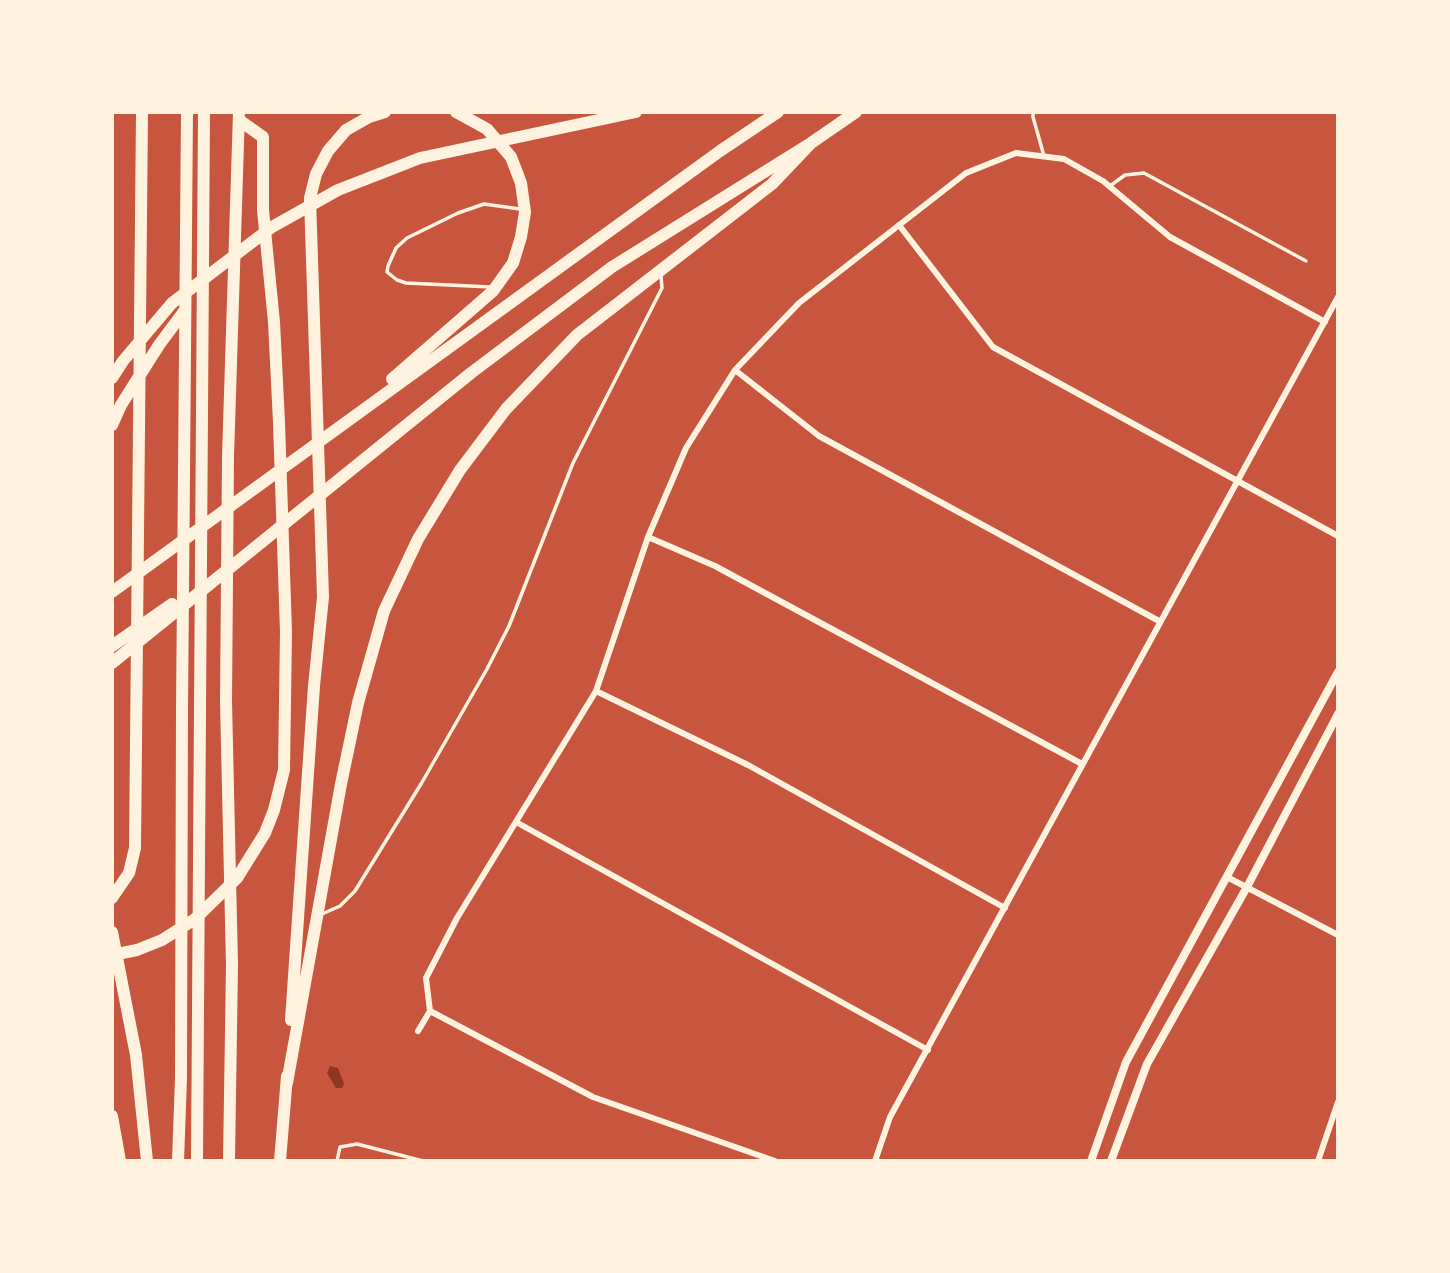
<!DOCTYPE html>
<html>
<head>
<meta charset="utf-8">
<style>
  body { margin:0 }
  #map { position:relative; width:1450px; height:1273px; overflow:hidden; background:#c8553d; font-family:Inter,sans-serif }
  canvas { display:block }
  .frame { position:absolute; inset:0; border:114px solid #fff3e0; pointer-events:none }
</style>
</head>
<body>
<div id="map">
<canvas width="1450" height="1273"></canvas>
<div class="frame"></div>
</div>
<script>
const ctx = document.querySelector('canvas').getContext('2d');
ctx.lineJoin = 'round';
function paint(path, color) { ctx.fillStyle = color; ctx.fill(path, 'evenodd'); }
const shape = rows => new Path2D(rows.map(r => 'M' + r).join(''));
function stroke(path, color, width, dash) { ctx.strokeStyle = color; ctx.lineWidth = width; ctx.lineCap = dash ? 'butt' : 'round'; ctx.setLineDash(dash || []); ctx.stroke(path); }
const water = shape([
  [330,1066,338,1068,344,1084,342,1088,336,1088,327,1073]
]);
const service = shape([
  [1033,112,1033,117,1044,156],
  [1110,186,1125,175,1144,173,1306,261],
  [491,287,406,283,397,280,387,272,388,266,396,248,407,238,458,213,484,204,520,209],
  [322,914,340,906,355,891,421,784,487,669,509,626,573,463,662,288,661,276],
  [337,1161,340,1147,357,1144,423,1161]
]);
const minor = shape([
  [899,225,993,347,1338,536],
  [735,370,819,436,1159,621],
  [648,537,715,566,1082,764],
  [596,691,748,765,1005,908],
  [516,822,928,1050],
  [1227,877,1338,935],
  [430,1011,593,1097,775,1161],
  [418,1031,430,1011,426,978,457,918,596,691,648,537,686,448,735,370,799,303,966,173,1016,153,1064,159,1103,181,1170,237,1325,322],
  [875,1161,890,1117,1338,297],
  [1318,1161,1338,1102]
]);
const tertiary = shape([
  [1091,1161,1126,1062,1338,672],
  [1111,1161,1147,1064,1247,887,1338,714]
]);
const motorway = shape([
  [112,378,123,361,172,303,272,227,338,190,420,158,636,112],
  [392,379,493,291,513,263,521,237,525,212,521,183,511,157,487,129,456,112],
  [112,425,121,405,159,345,185,310],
  [112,592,720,151,778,112],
  [112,646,172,604],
  [112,663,471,373,612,267,811,143,856,112],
  [112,898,129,873,135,848,142,112],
  [112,932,136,1055,147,1161],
  [112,955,137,950,162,940,195,919,237,878,265,833,274,810,284,770,286,632,279,422,274,322,263,210,263,137,239,120],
  [291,1020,314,686,323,597,310,198,316,174,328,151,346,130,369,117,385,112],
  [287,1083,341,784,358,703,384,611,418,539,460,470,506,409,577,335,772,184,811,143],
  [112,1116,120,1161],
  [178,1161,181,1078,182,710,187,112],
  [197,1161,204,112],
  [229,1161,232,965,226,701,228,457,239,112],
  [280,1161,287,1076]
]);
paint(water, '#8f3625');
stroke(service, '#fff3e0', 3.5);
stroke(minor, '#fff3e0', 6);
stroke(tertiary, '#fff3e0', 8);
stroke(motorway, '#fff3e0', 12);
</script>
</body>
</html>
